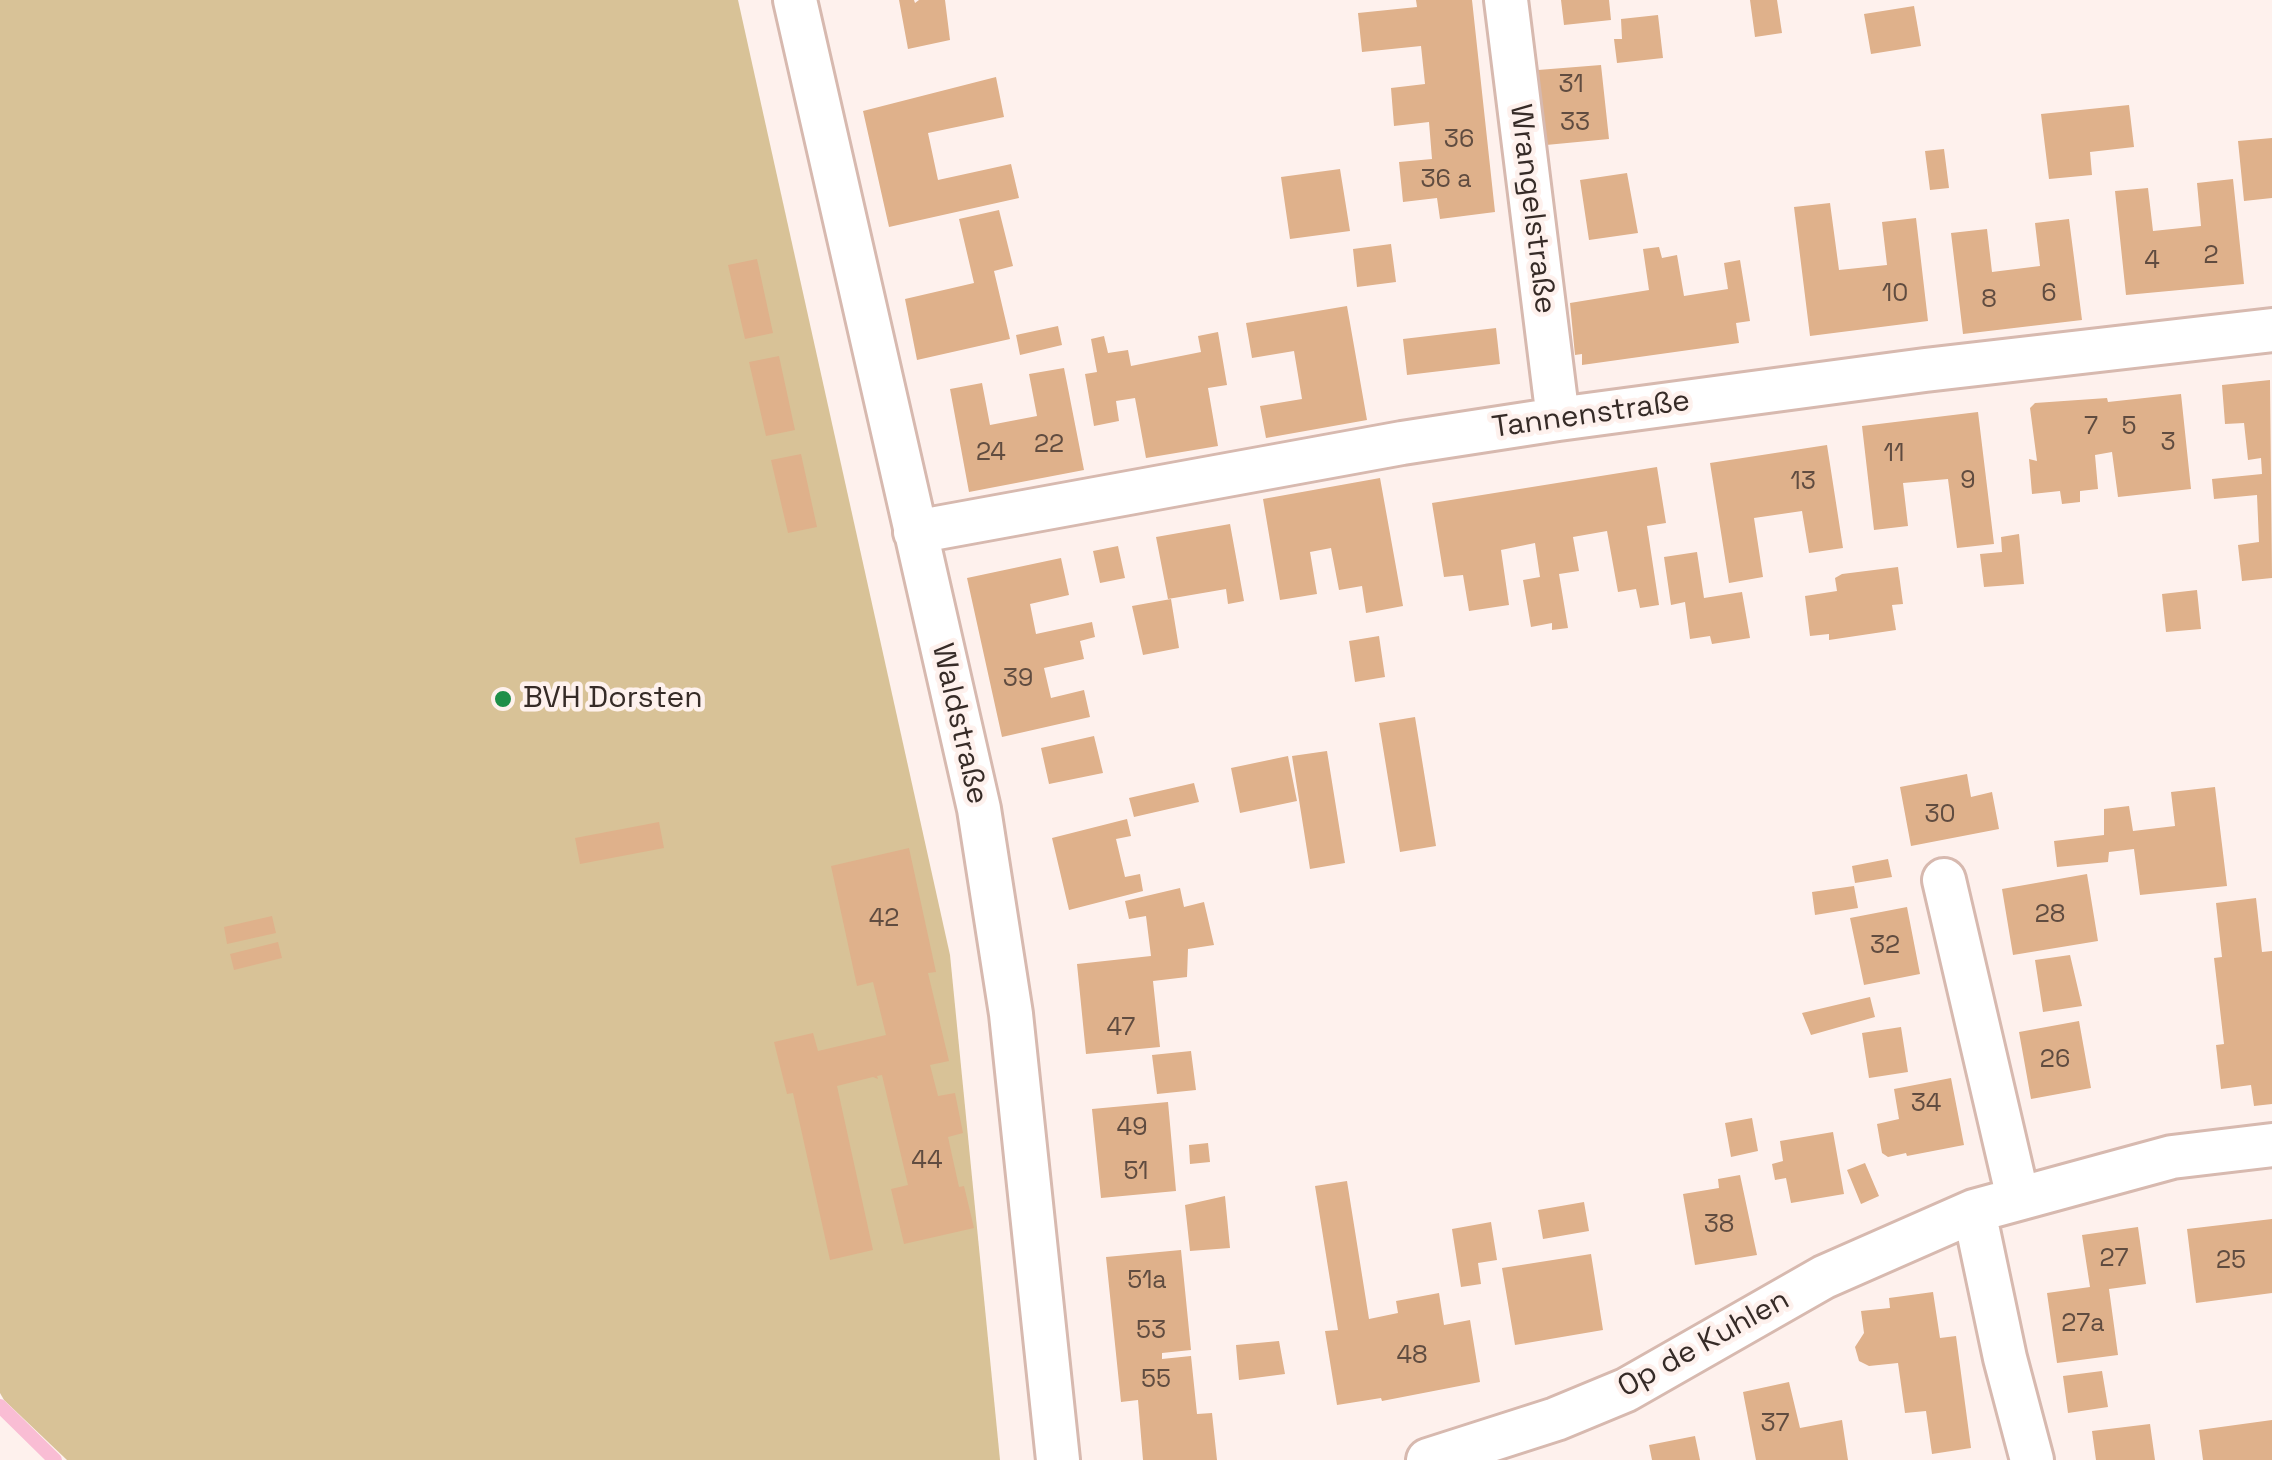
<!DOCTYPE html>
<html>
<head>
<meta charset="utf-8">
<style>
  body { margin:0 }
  canvas { display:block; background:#fef1ed }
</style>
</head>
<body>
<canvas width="2272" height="1460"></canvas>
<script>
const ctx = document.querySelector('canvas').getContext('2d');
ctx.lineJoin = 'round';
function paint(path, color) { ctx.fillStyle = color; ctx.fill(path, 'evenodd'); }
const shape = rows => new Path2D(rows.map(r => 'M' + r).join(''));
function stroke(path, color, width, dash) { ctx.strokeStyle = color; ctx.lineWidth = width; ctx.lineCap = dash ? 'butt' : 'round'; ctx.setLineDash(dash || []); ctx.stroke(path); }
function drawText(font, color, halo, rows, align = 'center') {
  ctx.font = font + ' "Space Grotesk",sans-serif'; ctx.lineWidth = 9; ctx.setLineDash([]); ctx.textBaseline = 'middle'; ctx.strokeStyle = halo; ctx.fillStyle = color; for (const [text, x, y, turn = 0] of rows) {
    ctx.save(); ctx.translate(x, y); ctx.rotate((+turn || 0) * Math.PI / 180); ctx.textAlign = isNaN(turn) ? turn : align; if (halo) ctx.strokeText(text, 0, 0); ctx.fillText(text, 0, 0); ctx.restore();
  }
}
const green = shape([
  [0,0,738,0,950,955,1000,1460,67,1460,4,1400,0,1393]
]);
const stream = shape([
  [0,1406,55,1460]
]);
const building = shape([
  [899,0,914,0,915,3,919,0,945,0,950,40,908,49],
  [1416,0,1472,0,1495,212,1440,219,1437,198,1403,202,1399,162,1432,159,1429,122,1394,126,1391,88,1425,84,1421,46,1362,52,1358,13,1417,7],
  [1561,0,1609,0,1611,20,1564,25],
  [1750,0,1777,0,1782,33,1755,37],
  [1914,6,1921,46,1871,54,1864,14],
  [1658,15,1663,58,1617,63,1614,39,1622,39,1621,19],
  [1601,65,1609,139,1546,145,1538,70],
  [996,77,1004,117,928,133,938,180,1011,164,1019,198,889,227,863,111],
  [2129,105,2134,147,2090,152,2092,175,2049,179,2041,114],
  [2272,138,2272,198,2244,201,2238,141],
  [1944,149,1949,188,1930,190,1925,151],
  [1340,169,1350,231,1290,239,1281,177],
  [1627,173,1638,233,1589,240,1580,180],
  [2233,179,2244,284,2126,295,2115,191,2148,188,2153,231,2201,226,2197,183],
  [1830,203,1839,270,1887,265,1882,222,1916,218,1928,321,1810,336,1794,207],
  [999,210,1013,266,994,271,1010,339,917,360,905,299,974,283,959,219],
  [2069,219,2082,320,1963,334,1951,233,1987,229,1992,272,2040,266,2035,223],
  [1391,244,1396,282,1357,287,1353,249],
  [1659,247,1662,258,1677,255,1684,296,1728,289,1724,263,1740,260,1750,321,1736,323,1739,343,1582,365,1582,354,1575,355,1570,303,1649,290,1643,249],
  [757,259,773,333,745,339,728,265],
  [1347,306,1367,420,1266,438,1260,406,1302,399,1294,351,1252,358,1246,323],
  [1058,326,1062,345,1020,355,1016,335],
  [1496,328,1500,364,1407,375,1403,339],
  [1218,332,1227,385,1208,388,1218,446,1146,458,1135,398,1116,401,1119,421,1094,426,1085,374,1097,372,1091,339,1104,336,1108,353,1128,350,1131,366,1201,352,1198,336],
  [779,356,795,430,766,436,749,362],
  [1064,368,1084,470,969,492,950,389,982,383,990,425,1037,416,1029,374],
  [2270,380,2272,578,2242,581,2238,545,2259,542,2257,495,2214,499,2212,479,2262,474,2261,458,2248,460,2244,423,2225,424,2222,385],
  [2181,394,2191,489,2118,497,2112,452,2095,455,2098,489,2080,491,2080,502,2062,504,2060,491,2032,494,2029,459,2037,461,2030,408,2035,403,2107,398,2108,402],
  [1978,412,1994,544,1957,548,1948,479,1903,483,1908,526,1874,530,1862,426],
  [1827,445,1843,548,1809,553,1802,511,1754,518,1763,577,1729,583,1710,463],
  [801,454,817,527,788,533,771,460],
  [1657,467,1666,523,1647,526,1659,605,1640,608,1636,589,1618,592,1607,531,1573,537,1579,571,1559,574,1568,628,1552,630,1552,623,1531,627,1523,580,1540,577,1535,543,1501,550,1509,605,1469,611,1463,575,1444,577,1432,503],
  [1380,478,1403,606,1366,613,1362,586,1339,590,1331,548,1310,552,1317,594,1280,600,1263,499],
  [1230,524,1244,601,1228,604,1226,589,1168,599,1156,537],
  [2019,534,2024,584,1984,587,1980,554,2002,552,2001,537],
  [1118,546,1125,578,1100,583,1093,551],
  [1697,552,1704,598,1742,592,1750,638,1712,644,1710,636,1690,639,1685,602,1671,605,1664,557],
  [1061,558,1069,595,1030,604,1036,634,1092,622,1095,637,1080,641,1084,659,1044,668,1051,698,1084,690,1090,717,1002,737,967,578],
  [1898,567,1903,604,1892,605,1896,630,1829,640,1829,634,1810,636,1805,596,1837,591,1835,578,1842,574],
  [2197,590,2201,629,2166,632,2162,594],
  [1171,599,1179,648,1143,655,1132,606],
  [1379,636,1385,677,1355,682,1349,641],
  [1415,717,1436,846,1400,852,1379,723],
  [1094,736,1103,773,1049,784,1041,748],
  [1327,751,1345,863,1310,869,1292,756],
  [1288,756,1297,801,1240,813,1231,768],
  [1967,774,1971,797,1992,792,1999,829,1911,846,1900,787],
  [1194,783,1199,802,1134,817,1129,798],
  [2215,787,2227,886,2140,895,2134,849,2109,852,2108,862,2057,867,2054,841,2104,835,2104,809,2129,806,2133,831,2175,826,2171,792],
  [1127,819,1131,836,1116,839,1125,877,1140,874,1143,891,1069,910,1052,838],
  [659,822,664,848,580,864,575,838],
  [909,848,936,972,928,973,949,1061,930,1065,938,1096,955,1093,963,1133,948,1137,959,1187,964,1186,974,1228,904,1244,891,1189,908,1185,882,1075,877,1076,878,1079,873,1077,837,1086,873,1250,830,1260,793,1093,787,1094,774,1042,813,1033,818,1051,886,1035,873,982,857,986,831,866],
  [1888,859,1892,877,1855,883,1852,866],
  [2087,874,2098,941,2013,955,2002,889],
  [1854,886,1858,908,1815,915,1812,892],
  [1180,888,1184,907,1204,902,1214,945,1188,949,1187,977,1153,981,1160,1047,1086,1054,1077,964,1151,956,1146,916,1129,919,1125,901],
  [2256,898,2262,952,2272,951,2272,1104,2254,1106,2251,1085,2221,1089,2216,1045,2224,1044,2214,958,2222,957,2216,903],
  [1907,907,1920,974,1864,985,1850,918],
  [272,916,276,933,227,944,224,927],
  [278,942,282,958,234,970,230,954],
  [2070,955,2082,1006,2043,1012,2035,960],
  [1870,997,1875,1017,1811,1035,1802,1013],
  [2079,1021,2091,1088,2031,1099,2019,1032],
  [1901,1027,1908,1072,1869,1078,1862,1033],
  [1191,1051,1196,1090,1157,1094,1152,1055],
  [1951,1078,1964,1145,1907,1156,1906,1153,1888,1157,1882,1153,1877,1124,1899,1119,1894,1089],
  [1168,1102,1176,1191,1101,1198,1092,1109],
  [1752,1118,1758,1151,1731,1157,1725,1123],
  [1833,1132,1844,1194,1791,1203,1786,1178,1775,1180,1772,1164,1783,1161,1780,1141],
  [1208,1143,1210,1162,1190,1164,1189,1145],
  [1865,1163,1879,1196,1861,1204,1847,1170],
  [1740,1175,1757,1255,1695,1265,1683,1194,1719,1188,1718,1179],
  [1347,1181,1369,1319,1398,1313,1396,1301,1439,1293,1444,1325,1470,1320,1480,1382,1382,1401,1381,1398,1337,1405,1325,1331,1338,1330,1315,1186],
  [1225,1196,1230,1248,1190,1251,1185,1205],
  [1584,1202,1589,1231,1543,1239,1538,1210],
  [2272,1219,2272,1293,2196,1303,2187,1229],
  [1491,1222,1497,1260,1478,1263,1481,1284,1461,1287,1452,1229],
  [2138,1227,2146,1284,2109,1289,2118,1355,2057,1363,2047,1293,2090,1287,2082,1235],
  [1181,1250,1191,1350,1162,1353,1162,1359,1191,1356,1197,1414,1212,1413,1217,1460,1143,1460,1138,1400,1121,1402,1106,1257],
  [1591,1254,1603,1330,1515,1345,1502,1268],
  [1933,1292,1940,1338,1956,1336,1971,1448,1932,1454,1926,1411,1905,1413,1898,1363,1869,1366,1859,1361,1855,1347,1864,1333,1861,1311,1890,1308,1889,1298],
  [1279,1341,1285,1374,1239,1380,1236,1345],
  [2102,1371,2108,1407,2068,1413,2063,1376],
  [1789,1382,1800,1428,1842,1420,1848,1460,1756,1460,1743,1392],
  [2272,1420,2272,1460,2203,1460,2199,1430],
  [2150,1424,2155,1460,2096,1460,2092,1431],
  [1695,1436,1700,1460,1652,1460,1649,1445]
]);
const street = shape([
  [795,0,979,809,1011,1014,1058,1460],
  [1506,0,1558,419],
  [915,532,1402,443,1558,419,1925,370,2272,330],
  [1944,880,2018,1198],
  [1974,1211,2005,1358,2032,1460],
  [1428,1460,1556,1419,1626,1390,1824,1277,1974,1211,2172,1157,2272,1145]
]);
const markers = [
  [503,699,10,"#1f8f48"]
];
const numberNames = [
  ["31",1571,85],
  ["33",1575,123],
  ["36",1459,140],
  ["36 a",1446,180],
  ["2",2211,256],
  ["4",2152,261],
  ["10",1895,294],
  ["6",2049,294],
  ["8",1989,300],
  ["7",2091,427],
  ["5",2129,427],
  ["3",2168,443],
  ["22",1049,445],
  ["24",991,453],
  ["11",1894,454],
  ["9",1968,481],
  ["13",1803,482],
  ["39",1018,679],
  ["30",1940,815],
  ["28",2050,915],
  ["42",884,919],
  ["32",1885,946],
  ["47",1121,1028],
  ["26",2055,1060],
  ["34",1926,1104],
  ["49",1132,1128],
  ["44",927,1161],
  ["51",1136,1172],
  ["38",1719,1225],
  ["27",2114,1259],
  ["25",2231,1261],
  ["51a",1147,1281],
  ["27a",2083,1324],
  ["53",1151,1331],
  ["48",1412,1356],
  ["55",1156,1380],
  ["37",1775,1424]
];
const streetNames = [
  ["Wrangelstraße",1532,209,83],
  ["Tannenstraße",1591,415,-8],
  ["Waldstraße",959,724,77],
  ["Op de Kuhlen",1704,1344,-29]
];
const poiNames = [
  ["BVH Dorsten",523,699]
];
paint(green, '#d8c297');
stroke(stream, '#f9bdd4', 14);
paint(building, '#dfb18b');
stroke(street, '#d7b9af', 48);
stroke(street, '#fff', 42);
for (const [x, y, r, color] of markers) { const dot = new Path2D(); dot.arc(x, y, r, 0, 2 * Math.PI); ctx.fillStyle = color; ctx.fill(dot); stroke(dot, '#fef1ed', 4); }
drawText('25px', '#604c40', null, numberNames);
drawText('30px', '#362b27', '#fef1ed', streetNames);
drawText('30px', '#362b27', '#fef1ed', poiNames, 'left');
</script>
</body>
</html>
